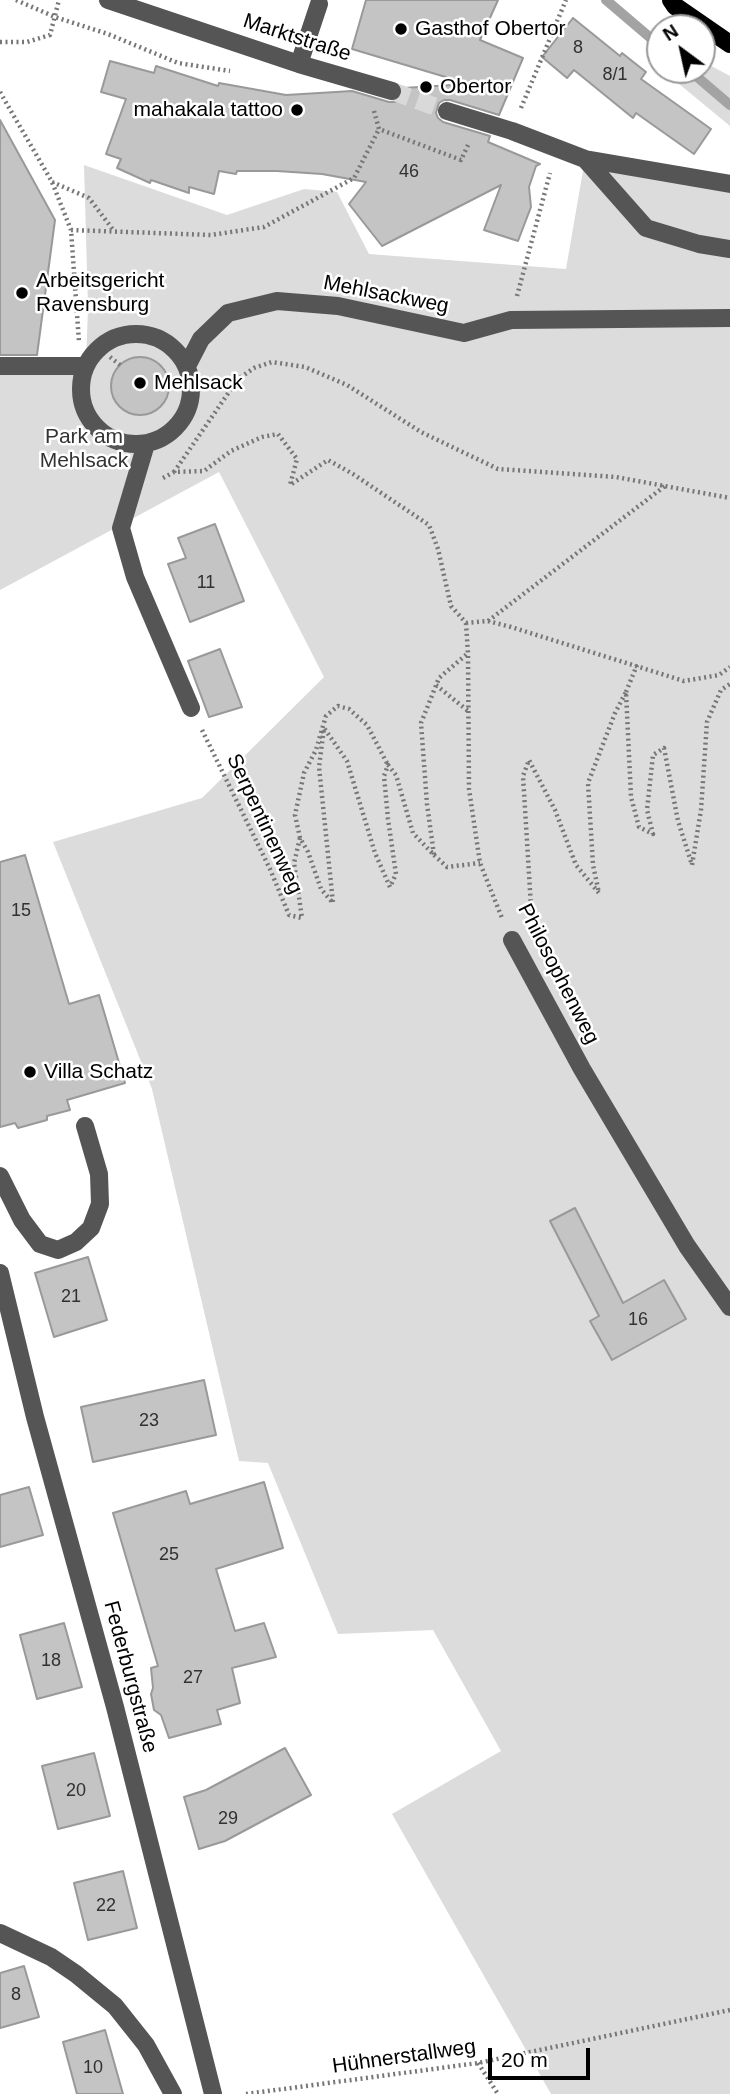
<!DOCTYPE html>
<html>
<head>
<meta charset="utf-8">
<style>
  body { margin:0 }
  #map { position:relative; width:730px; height:2094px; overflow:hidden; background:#fff; font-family:Arial,sans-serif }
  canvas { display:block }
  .north { position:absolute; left:646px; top:14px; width:70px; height:70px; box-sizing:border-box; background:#fff; border:2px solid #999; border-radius:50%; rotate:327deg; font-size:19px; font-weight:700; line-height:28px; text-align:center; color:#000 }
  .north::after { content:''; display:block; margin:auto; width:24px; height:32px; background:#000; clip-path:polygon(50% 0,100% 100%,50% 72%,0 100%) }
  .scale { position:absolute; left:488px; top:2048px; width:102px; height:32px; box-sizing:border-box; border:4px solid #000; border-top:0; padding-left:9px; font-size:21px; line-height:24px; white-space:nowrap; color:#000; -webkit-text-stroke:5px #fff; paint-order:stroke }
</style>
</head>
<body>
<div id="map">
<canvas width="730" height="2094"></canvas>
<div class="north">N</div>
<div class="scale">20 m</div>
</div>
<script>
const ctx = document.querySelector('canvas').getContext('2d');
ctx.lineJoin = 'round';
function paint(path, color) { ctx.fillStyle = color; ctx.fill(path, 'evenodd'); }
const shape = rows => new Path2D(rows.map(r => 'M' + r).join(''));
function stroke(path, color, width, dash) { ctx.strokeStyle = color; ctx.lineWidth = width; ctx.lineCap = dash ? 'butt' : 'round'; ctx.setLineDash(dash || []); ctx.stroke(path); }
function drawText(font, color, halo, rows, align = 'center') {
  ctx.font = font + ' Arial,sans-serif'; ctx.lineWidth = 5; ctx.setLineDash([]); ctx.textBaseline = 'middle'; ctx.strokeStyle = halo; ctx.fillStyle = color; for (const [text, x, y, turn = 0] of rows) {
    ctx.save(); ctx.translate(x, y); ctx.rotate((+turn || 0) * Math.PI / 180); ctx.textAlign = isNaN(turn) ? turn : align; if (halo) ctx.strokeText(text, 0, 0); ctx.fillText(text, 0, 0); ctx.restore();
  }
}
const green = shape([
  [702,61,730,76,730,126,667,74,670,70,702,70],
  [585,159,730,184,730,2094,551,2094,392,1814,501,1751,433,1630,338,1634,268,1463,239,1461,152,1089,53,842,202,798,324,677,219,472,0,590,0,368,86,365,88,307,84,165,227,215,304,189,337,192,369,254,566,269]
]);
const stream = shape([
  [606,0,660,46],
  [689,70,730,105]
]);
const building = shape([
  [366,0,498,0,480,40,523,58,499,115,450,100,444,100,439,103,436,113,438,118,443,122,490,136,488,142,540,164,536,166,529,187,531,207,518,241,484,230,501,185,382,246,349,204,366,182,322,174,277,171,237,171,236,174,219,171,214,194,189,187,189,193,151,180,150,183,117,168,121,159,106,154,126,99,101,92,110,61,154,73,156,66,218,86,219,83,286,95,352,91,389,102,395,102,400,99,403,88,469,84,352,49,366,0],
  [573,18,620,56,622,53,646,72,641,79,711,129,694,154,636,113,633,118,574,70,567,78,542,57,573,18],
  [0,120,55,220,37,355,0,355,0,120],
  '111 386a29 29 0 1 1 58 0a29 29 0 1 1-58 0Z',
  [215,524,244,601,190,622,168,564,186,558,178,538,215,524],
  [220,649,242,707,209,717,188,661,220,649],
  [25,855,69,1004,99,995,125,1083,67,1100,70,1110,47,1116,47,1120,18,1128,15,1123,0,1127,0,862,25,855],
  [575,1208,623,1303,664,1280,686,1319,612,1360,590,1321,599,1316,550,1221,575,1208],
  [88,1257,107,1320,54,1337,35,1273,88,1257],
  [204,1380,216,1435,93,1462,81,1407,204,1380],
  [264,1482,283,1548,216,1569,235,1631,264,1623,276,1657,232,1668,240,1703,217,1710,221,1724,169,1738,161,1715,154,1710,151,1694,153,1688,151,1668,158,1666,113,1513,186,1491,190,1504,264,1482],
  [29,1487,43,1535,0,1547,0,1495,29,1487],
  [64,1623,82,1687,37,1699,20,1635,64,1623],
  [285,1748,311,1795,225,1841,199,1849,184,1797,206,1790,285,1748],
  [94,1753,110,1816,58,1829,42,1766,94,1753],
  [123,1871,137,1928,88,1940,74,1883,123,1871],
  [24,1966,39,2017,0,2028,0,1973,24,1966],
  [105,2030,123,2094,77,2094,63,2042,105,2030]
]);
const minorTunnel = shape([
  [392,91,447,111]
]);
const path = shape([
  [16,0,55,17,108,34,178,63,230,71],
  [0,42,27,42,50,35,59,0],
  [0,92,52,182,71,230,79,342],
  [521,108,566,0],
  [374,111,379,129,461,160,469,143],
  [52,182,89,198,114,231],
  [71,230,211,235,264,227,354,178,379,129],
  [517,296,550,173],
  [110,357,120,365],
  [174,472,238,379,254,368,272,362,305,367,347,385,421,432,498,469,616,477,730,498],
  [163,478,174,472,204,471,231,451,262,437,278,434,297,459,290,485,328,460,353,474,429,525,438,549,451,606,466,623],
  [488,621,665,486],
  [466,623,468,654,469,789,480,863,502,918],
  [466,623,488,621,511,627,684,681,719,675,730,667],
  [436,685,468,711],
  [626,692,637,665],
  [202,730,270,869,289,915,302,918,294,863,300,838,308,852,321,889,333,903,319,767,324,728,347,761,375,853,390,887,396,874,388,819,384,776,388,765,396,775,413,833,434,855,427,804,421,723,439,678,467,654],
  [300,838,295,815,304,773,316,750,326,716,338,706,349,709,367,725,388,765],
  [434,855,447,867,480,863],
  [532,923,523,776,529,760,555,810,576,865,599,893,593,865,588,783,615,713,626,692,631,797,639,827,653,834,647,810,653,755,664,748,678,821,692,865,701,810,707,722,721,690,730,684],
  [478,2063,498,2094],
  [246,2094,478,2063,730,2010]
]);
const minor = shape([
  [108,0,299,64,392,91],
  [299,64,319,4],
  [447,111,512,131,585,159,730,184],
  [585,159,646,228,699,244,730,249],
  '81 389a55 55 0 1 1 110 0a55 55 0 1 1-110 0Z',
  [0,366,86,366],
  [187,366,201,339,228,313,277,301,338,306,464,333,511,320,730,318],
  [146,444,121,528,135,577,191,708],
  [512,940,582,1069,687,1246,730,1307],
  [0,1176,22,1220,40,1244,58,1250,76,1242,91,1228,100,1204,99,1174,85,1126],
  [0,1273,35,1417,115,1707,213,2094],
  [0,1933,51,1957,76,1974,115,2006,146,2045,173,2094]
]);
const major = shape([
  [671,0,675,6,730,44]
]);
const markers = [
  [401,29,7,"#000"],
  [426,87,7,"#000"],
  [297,110,7,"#000"],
  [22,293,7,"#000"],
  [140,383,7,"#000"],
  [30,1072,7,"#000"]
];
const numberNames = [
  ["8",578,48],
  ["8/1",615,75],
  ["46",409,172],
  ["11",206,583],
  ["15",21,911],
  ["21",71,1297],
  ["16",638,1320],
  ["23",149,1421],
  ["25",169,1555],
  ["18",51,1661],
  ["27",193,1678],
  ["20",76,1791],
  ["29",228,1819],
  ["22",106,1906],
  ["8",16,1995],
  ["10",93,2068]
];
const poiNames = [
  ["Gasthof Obertor",415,29],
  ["Obertor",440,87],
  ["mahakala tattoo",283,110,"right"],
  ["Arbeitsgericht",36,281],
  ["Ravensburg",36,305],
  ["Mehlsack",154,383],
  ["Villa Schatz",44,1072]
];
const streetNames = [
  ["Marktstraße",297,38,18],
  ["Mehlsackweg",386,295,11],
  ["Serpentinenweg",264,824,65],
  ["Philosophenweg",558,974,63],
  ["Federburgstraße",130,1677,75],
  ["Hühnerstallweg",404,2057,-8]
];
const parkNames = [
  ["Park am",84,437],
  ["Mehlsack",84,461]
];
paint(green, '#dcdcdc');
stroke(stream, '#a3a3a3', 10);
paint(building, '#c4c4c4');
stroke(building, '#999', 2);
stroke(minorTunnel, '#d9d9d9', 18, [18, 9]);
stroke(path, '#777', 4.5, [2, 3.5]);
stroke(minor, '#555', 18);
stroke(major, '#000', 18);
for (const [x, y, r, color] of markers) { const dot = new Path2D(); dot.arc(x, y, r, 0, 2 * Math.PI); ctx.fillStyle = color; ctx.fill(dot); stroke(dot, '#fff', 2.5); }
drawText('18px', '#313131', null, numberNames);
drawText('21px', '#000', '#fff', poiNames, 'left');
drawText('21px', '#000', '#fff', streetNames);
drawText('21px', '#333', '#fff', parkNames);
</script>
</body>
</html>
